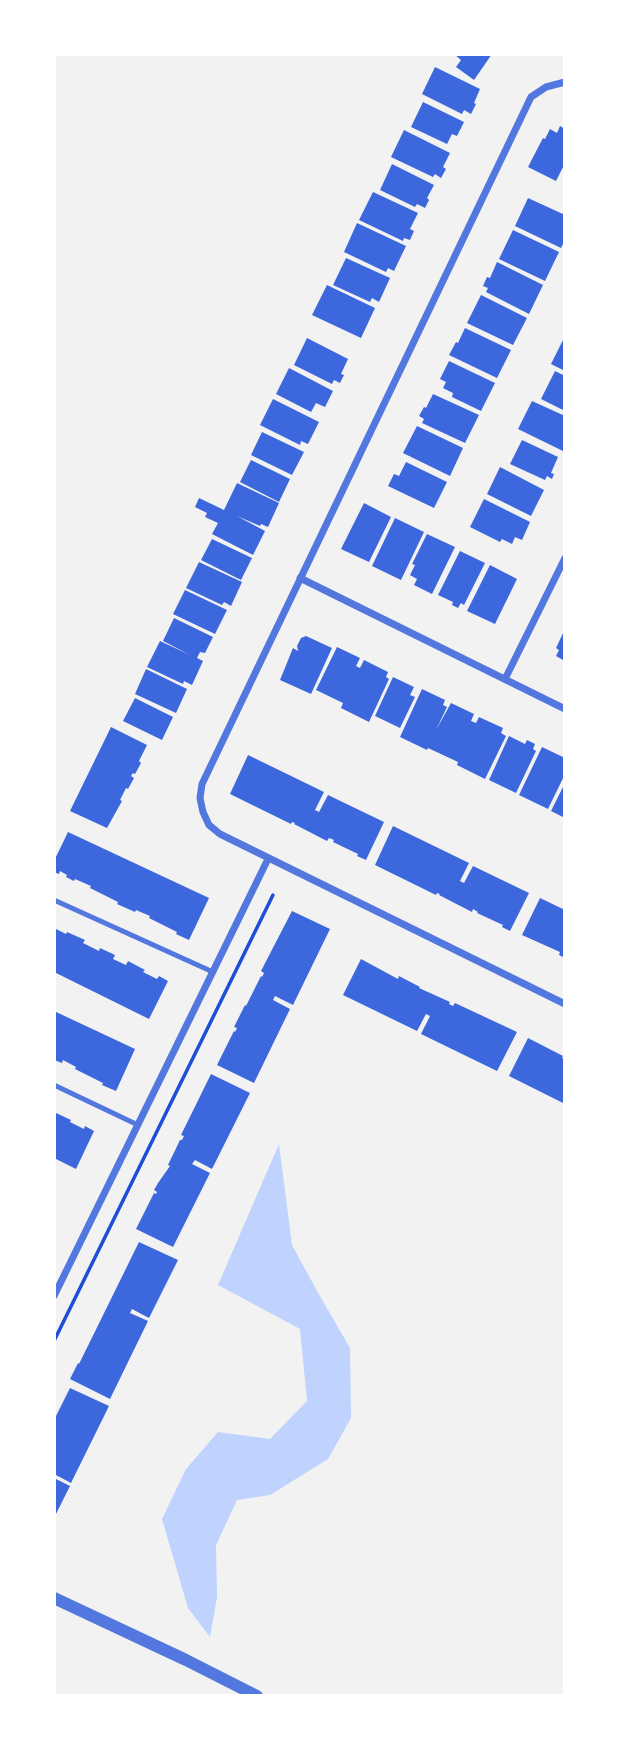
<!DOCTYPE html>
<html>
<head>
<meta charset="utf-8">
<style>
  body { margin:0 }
  #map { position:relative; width:619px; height:1750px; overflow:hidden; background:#f2f2f2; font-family:"PT Sans",sans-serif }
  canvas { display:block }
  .frame { position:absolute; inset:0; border:56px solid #fff; pointer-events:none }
</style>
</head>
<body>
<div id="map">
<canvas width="619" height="1750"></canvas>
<div class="frame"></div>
</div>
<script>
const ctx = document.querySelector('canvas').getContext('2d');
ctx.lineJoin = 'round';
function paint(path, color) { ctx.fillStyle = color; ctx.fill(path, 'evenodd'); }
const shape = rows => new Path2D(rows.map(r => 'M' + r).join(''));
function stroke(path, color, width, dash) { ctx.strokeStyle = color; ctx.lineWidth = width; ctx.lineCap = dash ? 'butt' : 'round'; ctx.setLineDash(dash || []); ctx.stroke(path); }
const water = shape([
  [279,1144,292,1245,317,1291,350,1348,351,1418,328,1459,270,1495,237,1500,216,1545,217,1597,210,1637,188,1608,162,1519,186,1469,218,1432,270,1439,307,1401,300,1329,218,1285]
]);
const building = shape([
  [454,54,492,54,474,80,456,67,461,60],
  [435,67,480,89,474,103,476,104,471,114,464,110,462,114,422,94],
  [423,102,464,122,457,136,452,134,447,144,411,127],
  [560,126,565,129,565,163,556,181,528,167,543,138,545,139,550,129,557,133],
  [404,130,450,153,443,167,446,169,441,178,435,174,433,177,391,157],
  [392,164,434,185,427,198,429,200,425,208,417,204,415,207,380,190],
  [373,192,418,213,410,229,414,231,410,240,404,238,403,241,359,220],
  [528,198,565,215,565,240,561,248,515,226],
  [357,223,406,246,394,271,388,268,386,272,344,252],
  [513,230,559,252,545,281,499,259],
  [346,258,390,278,379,302,372,298,370,302,333,285],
  [497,262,543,285,529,314,486,292,488,288,483,286,487,277,490,278],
  [327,285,375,308,361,338,312,315],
  [481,295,527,318,513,345,467,323],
  [465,328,511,350,497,378,449,355,456,342,458,343],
  [565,336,565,371,551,364],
  [307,338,348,359,341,374,344,375,340,383,334,380,332,384,294,365],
  [449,361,495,383,481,411,452,397,453,393,443,388,446,382,440,379],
  [289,368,333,391,325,407,316,403,311,412,276,394],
  [555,371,565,376,565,411,541,399],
  [433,394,479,415,465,443,422,423,424,419,419,416,424,407,426,408],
  [273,399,319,422,308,444,301,441,300,445,260,425],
  [532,401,565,416,565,452,518,429],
  [417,426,463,448,450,476,403,453],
  [262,432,304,452,292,475,251,455],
  [522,440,558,457,551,473,554,474,552,479,547,476,545,480,510,464],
  [251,460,290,479,279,502,240,482],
  [406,462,447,482,434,508,388,486,394,474,399,476],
  [500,467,544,490,531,516,487,494],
  [237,483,279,503,268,527,261,524,260,526,237,516,265,531,253,555,212,534,218,523,205,517,207,513,195,507,199,498,224,510],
  [484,499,530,522,522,540,515,537,512,544,502,539,500,542,470,527],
  [364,503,391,517,369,562,341,549],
  [395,518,424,532,401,580,372,566],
  [427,534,455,547,432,594,414,585,417,579,410,575,415,565,412,564],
  [212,539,252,558,241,580,201,560],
  [460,551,485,563,464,605,461,603,458,608,452,605,453,602,438,595],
  [199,562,242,582,231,606,224,602,222,605,186,588],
  [490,565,517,579,495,624,467,611],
  [185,590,227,610,215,634,173,614],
  [174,618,213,637,205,653,200,652,197,658,203,661,192,685,184,681,183,684,147,667,160,641,190,655,163,641],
  [565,629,565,661,556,656,559,650,556,648],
  [306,636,332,648,311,694,280,680,293,648,298,651,297,646,301,638],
  [337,647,360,658,356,666,360,668,364,660,388,672,386,677,389,679,369,722,341,708,343,703,316,690],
  [146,669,187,689,176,713,135,694],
  [393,677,414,687,410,695,415,697,400,728,375,716],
  [422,689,445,700,443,705,447,707,436,730,451,703,474,714,471,721,476,723,479,717,503,728,501,733,506,736,485,779,457,765,458,762,428,748,427,750,400,737],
  [135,698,173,717,162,740,123,721],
  [111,727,147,745,139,761,141,763,135,774,133,773,131,776,134,778,128,789,126,788,120,800,122,801,107,828,70,811],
  [509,736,525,744,527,740,535,744,533,749,536,751,516,793,489,780],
  [542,747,565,758,565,774,548,809,519,795],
  [248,755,324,792,315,810,319,812,328,795,384,822,366,860,357,856,358,854,333,842,334,840,329,838,327,841,294,824,295,823,292,822,291,824,230,794],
  [565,783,565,818,551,811],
  [393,826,469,863,460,881,464,883,473,866,529,893,510,931,502,927,503,925,477,913,478,912,473,909,472,912,439,895,440,894,437,893,436,895,375,865],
  [68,832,209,898,189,940,176,934,177,932,149,918,150,916,136,910,135,912,117,904,118,902,90,888,91,886,75,879,74,881,66,877,67,875,60,871,59,874,54,872,54,861],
  [540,898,565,910,565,958,559,955,560,952,522,935],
  [292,911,330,929,293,1005,275,996,273,1000,290,1009,254,1083,217,1065,234,1031,235,1032,237,1028,234,1027,245,1005,246,1006,261,976,262,977,264,973,261,971],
  [54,928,66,934,67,932,85,940,83,943,99,951,100,948,115,955,113,959,126,965,128,961,145,970,143,972,157,979,159,976,168,981,149,1019,54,972],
  [361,959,398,979,399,976,420,987,419,988,450,1002,449,1004,453,1006,455,1003,517,1032,497,1071,421,1034,430,1016,426,1014,417,1031,343,995],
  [54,1011,135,1049,116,1091,102,1085,103,1083,75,1069,76,1067,63,1060,62,1063,54,1060],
  [528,1038,563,1056,562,1058,565,1059,565,1104,509,1076],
  [211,1074,250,1093,212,1169,195,1160,192,1164,210,1173,173,1247,136,1229,154,1193,156,1194,157,1192,154,1190,158,1183,170,1166,168,1165,180,1140,182,1140,184,1136,181,1135],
  [54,1112,71,1120,70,1122,84,1129,85,1126,94,1131,76,1169,54,1158],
  [139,1242,178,1260,149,1318,132,1309,130,1313,148,1321,110,1399,70,1379,78,1363,79,1364],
  [70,1388,109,1406,71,1483,54,1474,54,1420],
  [54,1478,70,1486,54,1518]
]);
const path = shape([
  [54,1341,273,895]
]);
const service = shape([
  [54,900,213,972],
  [54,1085,138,1125]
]);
const minor = shape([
  [565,82,546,87,531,97,202,784,200,798,203,812,209,825,220,834,565,1004],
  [300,578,565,709],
  [505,679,565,558],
  [54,1296,268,859]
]);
const tertiary = shape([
  [54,1598,186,1660,257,1696]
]);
paint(water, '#bfd3fe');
paint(building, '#3d67dc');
stroke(path, '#1d4ed8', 3.5);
stroke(service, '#5277de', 5);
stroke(minor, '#5277de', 7);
stroke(tertiary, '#5277de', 12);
</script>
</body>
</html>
